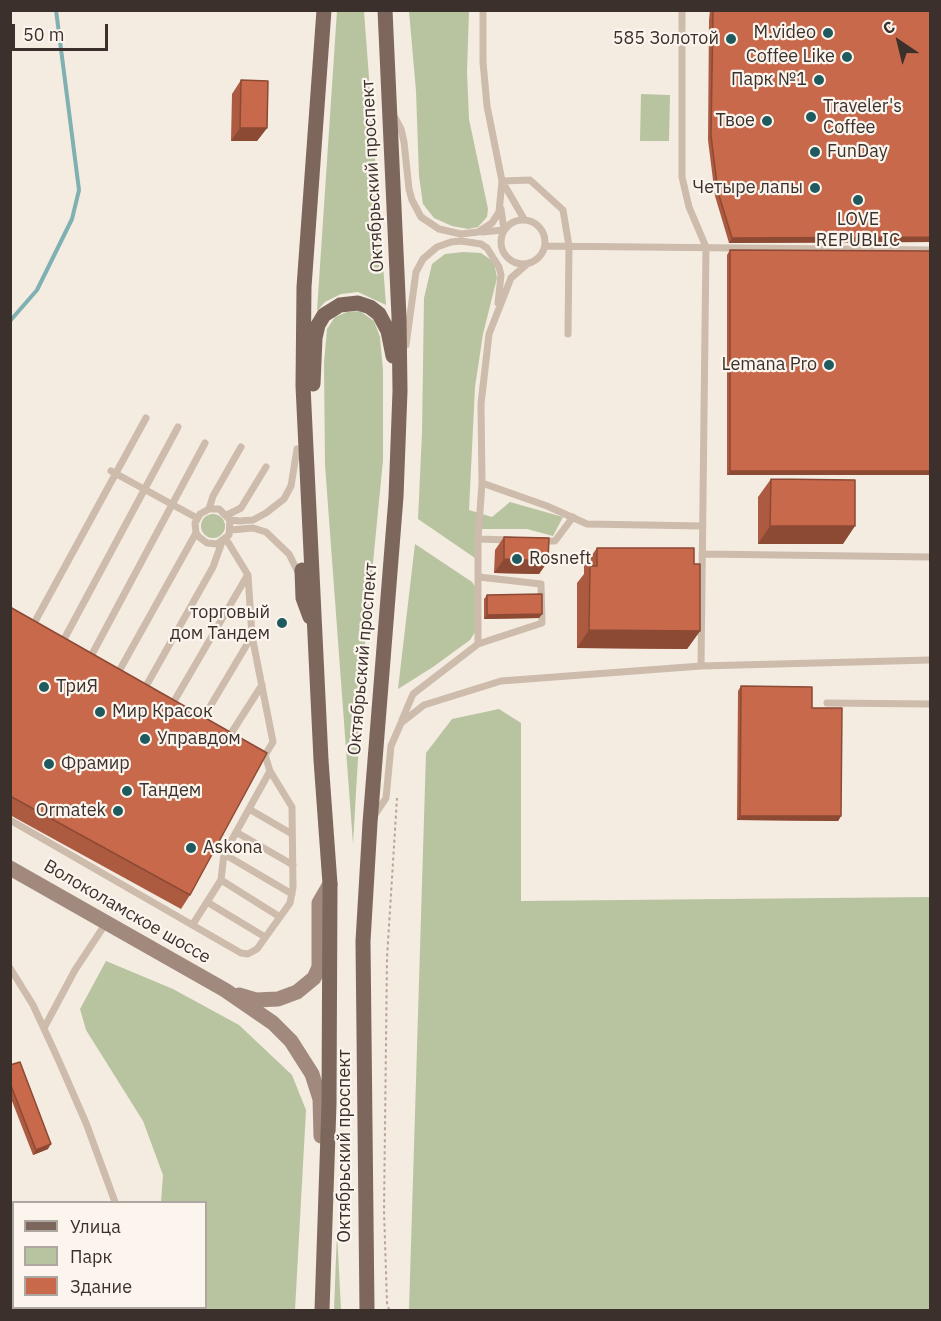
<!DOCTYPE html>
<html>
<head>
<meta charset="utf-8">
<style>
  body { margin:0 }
  #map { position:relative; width:941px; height:1321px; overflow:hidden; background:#f4ebe1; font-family:"IBM Plex Sans",sans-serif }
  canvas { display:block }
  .frame { position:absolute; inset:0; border:12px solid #3b302b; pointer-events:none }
  .legend { position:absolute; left:12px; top:1201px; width:195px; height:108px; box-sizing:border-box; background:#fbf5ee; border:2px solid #aea6a0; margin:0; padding:8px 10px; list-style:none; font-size:18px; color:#3b302b }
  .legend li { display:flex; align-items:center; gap:12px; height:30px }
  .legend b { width:30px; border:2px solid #aea6a0 }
  .north { position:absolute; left:869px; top:12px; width:60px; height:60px; -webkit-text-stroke:4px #fbf5ee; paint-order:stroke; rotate:325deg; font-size:16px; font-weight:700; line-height:24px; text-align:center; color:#3b302b }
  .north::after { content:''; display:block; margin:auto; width:21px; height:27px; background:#3b302b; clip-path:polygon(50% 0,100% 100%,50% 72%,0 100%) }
  .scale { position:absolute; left:12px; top:24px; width:96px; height:27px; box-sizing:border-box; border:3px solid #3b302b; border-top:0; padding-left:8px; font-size:18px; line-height:21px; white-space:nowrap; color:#3b302b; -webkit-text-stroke:4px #fbf5ee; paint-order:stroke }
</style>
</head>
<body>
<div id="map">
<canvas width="941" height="1321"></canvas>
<div class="frame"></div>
<ul class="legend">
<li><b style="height:8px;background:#7d675c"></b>Улица</li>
<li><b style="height:16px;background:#b8c4a0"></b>Парк</li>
<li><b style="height:16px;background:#c8694b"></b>Здание</li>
</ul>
<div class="north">С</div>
<div class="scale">50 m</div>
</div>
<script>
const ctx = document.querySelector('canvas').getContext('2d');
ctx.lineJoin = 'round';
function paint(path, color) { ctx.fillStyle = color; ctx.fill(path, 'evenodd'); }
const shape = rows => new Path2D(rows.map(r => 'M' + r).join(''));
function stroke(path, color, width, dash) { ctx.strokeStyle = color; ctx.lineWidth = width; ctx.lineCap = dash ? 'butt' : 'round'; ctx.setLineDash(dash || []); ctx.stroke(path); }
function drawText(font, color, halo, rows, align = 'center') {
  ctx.font = font + ' "IBM Plex Sans",sans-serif'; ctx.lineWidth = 4.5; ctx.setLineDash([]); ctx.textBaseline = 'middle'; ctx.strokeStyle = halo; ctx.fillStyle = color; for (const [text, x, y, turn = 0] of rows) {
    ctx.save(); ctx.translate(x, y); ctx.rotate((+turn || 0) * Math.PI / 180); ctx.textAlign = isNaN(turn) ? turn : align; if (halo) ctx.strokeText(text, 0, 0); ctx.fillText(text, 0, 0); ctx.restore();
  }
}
const green = shape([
  [337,11,364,11,386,305,358,292,341,294,325,302,317,311],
  [409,11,469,11,467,72,469,119,488,209,487,217,478,227,468,229,452,226,434,218,423,204,419,176,416,91],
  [641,94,670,95,669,141,640,141],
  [463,252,481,253,494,262,497,278,483,334,475,387,469,510,492,517,510,502,563,517,553,536,527,529,482,529,475,558,418,519,422,433,424,298,432,264,445,254],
  [360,311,374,321,380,337,383,370,383,460,364,655,353,844,325,465,324,363,327,329,335,317,347,312],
  '201 526a12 12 0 1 1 24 0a12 12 0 1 1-24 0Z',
  [415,544,472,582,478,591,477,629,470,640,433,667,398,689],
  [499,709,521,723,521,901,930,897,930,1310,409,1310,426,753,452,719],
  [106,961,173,989,239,1025,292,1075,306,1110,295,1310,192,1310,191,1308,206,1308,206,1202,161,1202,163,1175,143,1121,86,1030,80,1009],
  [337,1232,341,1310,334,1310]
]);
const stream = shape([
  [10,321,37,290,72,219,79,190,56,10],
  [10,1293,14,1296],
  [24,1308,27,1310]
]);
const path = shape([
  [389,1310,387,1303,384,1211,387,958,397,798]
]);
const lane = shape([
  [682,10,682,177,689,207,706,247,701,666],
  [394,116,401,129,404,142,409,189,412,200,421,217,439,229,461,234,478,232,492,223,499,212,502,181,487,106,483,62,483,10],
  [502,181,530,180,563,210,569,246,568,334],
  [502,181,524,219],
  '501 242a22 22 0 1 1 44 0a22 22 0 1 1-44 0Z',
  [482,232,504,230,501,209],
  [545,246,930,250],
  [527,264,511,278,489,334,481,404,482,483,547,506,587,524,703,526],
  [406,345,416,272,423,259,437,247,451,242,461,241,481,244,487,248,499,267,501,275,498,303],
  [111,471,197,518],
  [209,509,219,509,230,520,229,535,217,544,207,543,199,537,196,533,195,523,200,514,209,509,213,496,241,447],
  [227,515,241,508,266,467],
  [230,520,240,521,253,520,266,513,284,499,291,486,297,449],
  [231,530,253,528,266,532,289,554,299,574],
  [226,539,248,575,252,636,273,742,265,755],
  [478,539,482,483],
  [542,541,555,541,573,517],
  [702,554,930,557],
  [32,627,146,418],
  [62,643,178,427],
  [478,644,478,539,510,540],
  [90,658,205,443],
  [118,673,196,533],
  [145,688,213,567,222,542],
  [173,703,247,576],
  [827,703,930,704],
  [202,720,252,636],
  [402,720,413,694,478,644,542,623,541,584,479,577],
  [230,735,262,685],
  [249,809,292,834],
  [374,816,386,798,391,746,401,723,424,705,501,681,701,666,930,660],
  [10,820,241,953,248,954,257,949,290,903,293,887,292,807,270,771],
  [236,832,293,865],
  [224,854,292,894],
  [221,880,280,917],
  [207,902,265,937],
  [193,924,221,880,224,854,270,771,265,755,258,751],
  [10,968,33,1005,58,1059,86,1123,115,1202],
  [44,1028,75,970,106,923],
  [154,1308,155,1310]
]);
const secondary = shape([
  [10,868,225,990,273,1023,291,1041,312,1074,320,1099,321,1136],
  [239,995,256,1000,278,999,297,992,314,978,319,967,319,903,330,884]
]);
const primary = shape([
  [313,384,315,338,318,325,324,315,340,305,358,303,370,307,379,314,388,331,393,356],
  [302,570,303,598,310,617],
  [322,1310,329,1104,330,884,321,760,303,386,304,287,324,10],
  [367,1310,363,941,370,823,396,497,400,391,399,317,385,10]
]);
const wall = shape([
  [710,10,930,10,930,242,729,243,715,196,708,140,709,20],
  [241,80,267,128,257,141,231,141,232,94],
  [730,250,930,251,930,475,727,475,727,255],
  [771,479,843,544,758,544,758,497],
  [504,537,548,561,539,574,494,573,495,550],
  [597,548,694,564,700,631,687,649,577,648,577,583,584,574,584,566],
  [487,595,542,614,539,618,484,619,484,599],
  [10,607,190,895,181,909,10,815],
  [741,686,812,708,841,816,838,821,737,820,738,691],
  [10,1065,48,1149,33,1155,10,1096],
  [67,1308,122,1308,123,1311,65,1311]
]);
const shadedWall = shape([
  [240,128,267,128,257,141,231,141],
  [930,237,930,242,729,243,732,238],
  [730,471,930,471,930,475,727,475],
  [770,526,855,526,843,544,758,544],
  [504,559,548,561,539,574,494,573],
  [542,614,539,618,484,619,487,615],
  [589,630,700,631,687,649,577,648],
  [740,816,841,816,838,821,737,820],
  [51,1144,48,1149,33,1155,36,1150]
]);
const building = shape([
  [713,10,930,10,930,237,732,238,718,192,711,135,713,10],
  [241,80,268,81,267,128,240,128,241,80],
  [730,250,930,251,930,471,730,471,730,250],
  [771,479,855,480,855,526,770,526,771,479],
  [504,537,549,538,548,561,504,559,504,537],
  [597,548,694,548,694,564,700,564,700,631,589,630,590,566,597,566,597,548],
  [542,594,542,614,487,615,487,595,542,594],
  [10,607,267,753,190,895,10,796,10,607],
  [741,686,812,687,812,708,842,708,841,816,740,816,741,686],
  [20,1062,51,1144,36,1150,10,1083,10,1065,20,1062],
  [81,1308,122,1308,123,1311,82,1311,81,1308]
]);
const markers = [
  [828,33,6,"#1f5a5e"],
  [731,39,6,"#1f5a5e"],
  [847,57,6,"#1f5a5e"],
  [819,80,6,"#1f5a5e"],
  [811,117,6,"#1f5a5e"],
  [767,121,6,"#1f5a5e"],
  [815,152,6,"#1f5a5e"],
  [815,188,6,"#1f5a5e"],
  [858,200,6,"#1f5a5e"],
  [829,365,6,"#1f5a5e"],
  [517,559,6,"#1f5a5e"],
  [282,623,6,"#1f5a5e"],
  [44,687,6,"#1f5a5e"],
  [100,712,6,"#1f5a5e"],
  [145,739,6,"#1f5a5e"],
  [49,764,6,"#1f5a5e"],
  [127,791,6,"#1f5a5e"],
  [118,811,6,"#1f5a5e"],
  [191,848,6,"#1f5a5e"]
];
const poiNames = [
  ["M.video",816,33],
  ["585 Золотой",719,39],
  ["Coffee Like",835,57],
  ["Парк №1",807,80],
  ["Traveler's",823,107,"left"],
  ["Coffee",823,128,"left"],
  ["Твое",755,121],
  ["FunDay",827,152,"left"],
  ["Четыре лапы",803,188],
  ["LOVE",858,220,"center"],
  ["REPUBLIC",858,241,"center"],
  ["Lemana Pro",817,365],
  ["Rosneft",529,559,"left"],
  ["торговый",270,613],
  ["дом Тандем",270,634],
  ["ТриЯ",56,687,"left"],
  ["Мир Красок",112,712,"left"],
  ["Управдом",157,739,"left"],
  ["Фрамир",61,764,"left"],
  ["Тандем",139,791,"left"],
  ["Ormatek",106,811],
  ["Askona",203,848,"left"]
];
const streetNames = [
  ["Октябрьский проспект",373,176,-93],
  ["Октябрьский проспект",363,659,-85],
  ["Волоколамское шоссе",127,912,30],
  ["Октябрьский проспект",345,1146,-90]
];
paint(green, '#b8c4a0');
stroke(stream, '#7fb0b2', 4);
stroke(path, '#b9a596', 2, [3, 3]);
stroke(lane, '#cdbbac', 7);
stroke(secondary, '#a18a7d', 15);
stroke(primary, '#7d675c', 15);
paint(wall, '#ac5a40');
paint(shadedWall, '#8c4a34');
paint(building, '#c8694b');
stroke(building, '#8c4a34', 1.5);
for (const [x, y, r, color] of markers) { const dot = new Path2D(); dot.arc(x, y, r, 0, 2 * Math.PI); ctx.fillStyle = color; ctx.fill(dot); stroke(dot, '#fbf5ee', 2); }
drawText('18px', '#3b302b', '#fbf5ee', poiNames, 'right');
drawText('18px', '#3b302b', '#fbf5ee', streetNames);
</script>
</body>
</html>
